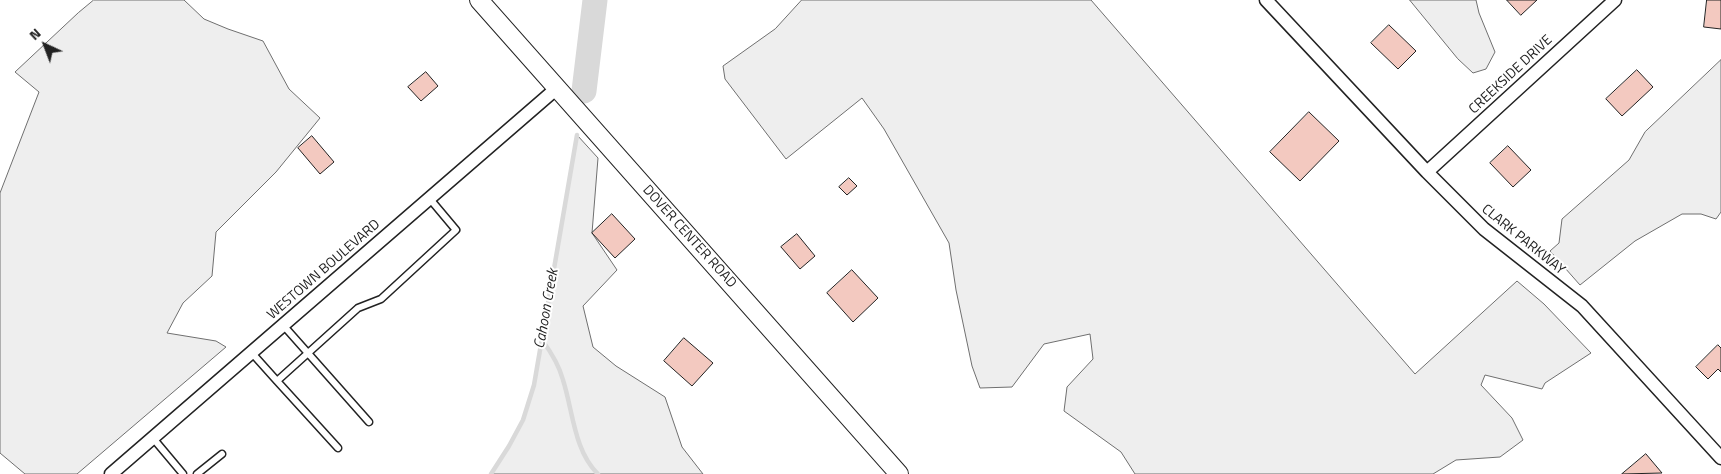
<!DOCTYPE html>
<style>
body{margin:0}
#map{position:relative;width:1721px;height:474px;overflow:hidden;background:#fff;font-family:"Titillium Web",sans-serif}
canvas{display:block}
.north{position:absolute;left:20px;top:20px;width:50px;height:50px;-webkit-text-stroke:4px #fff;paint-order:stroke;rotate:317deg;font-size:14px;font-weight:700;line-height:20px;text-align:center;color:#222}
.north::after{content:'';display:block;margin:auto;width:18px;height:22px;background:#222;clip-path:polygon(50% 0,100% 100%,50% 72%,0 100%)}
</style>
<div id="map">
<canvas width="1721" height="474"></canvas>
<div class="north">N</div>
</div>
<script>
const context = document.querySelector('canvas').getContext('2d');
context.lineJoin = 'round';
function fillPath(path, color) {
  context.fillStyle = color;
  context.fill(path, 'evenodd');
}
function trace(path, color, width, dash) {
  context.strokeStyle = color;
  context.lineWidth = width;
  context.lineCap = dash ? 'butt' : 'round';
  context.setLineDash(dash || []);
  context.stroke(path);
}
function label(font, color, halo, rows, align = 'center') {
  context.font = font + ' "Titillium Web",sans-serif';
  context.lineWidth = 4;
  context.setLineDash([]);
  context.textBaseline = 'middle';
  context.strokeStyle = halo;
  context.fillStyle = color;
  for (const [text, x, y, turn = 0] of rows) {
    context.save();
    context.translate(x, y);
    context.rotate((+turn || 0) * Math.PI / 180);
    context.textAlign = isNaN(turn) ? turn : align;
    if (halo) context.strokeText(text, 0, 0);
    context.fillText(text, 0, 0);
    context.restore();
  }
}
const green = new Path2D(`
 M 94,0 L 184,0 L 204,19 L 228,29 L 263,41 L 289,89 L 320,118 L 276,172 L 216,232 L 212,276 L 183,303 L 167,333 L 216,341 L 226,347 L 77,474 L 25,474 L 0,453 L 0,193 L 39,92 L 15,72 L 78,13 Z
 M 802,0 L 1091,0 L 1415,374 L 1517,281 L 1544,304 L 1591,353 L 1545,383 L 1542,389 L 1485,375 L 1481,385 L 1512,418 L 1523,440 L 1500,457 L 1456,460 L 1433,474 L 1135,474 L 1121,452 L 1064,411 L 1067,387 L 1093,359 L 1090,334 L 1044,344 L 1012,387 L 980,388 L 972,366 L 956,290 L 949,243 L 884,129 L 862,98 L 786,159 L 725,79 L 723,66 L 775,29 Z
 M 1410,0 L 1476,0 L 1479,13 L 1495,52 L 1486,69 L 1473,73 L 1458,59 Z
 M 1721,60 L 1721,212 L 1716,219 L 1701,214 L 1682,214 L 1635,241 L 1580,285 L 1550,251 L 1559,243 L 1562,219 L 1629,160 L 1645,132 Z
 M 577,135 L 598,158 L 592,233 L 617,270 L 583,306 L 593,347 L 616,366 L 665,397 L 682,447 L 703,474 L 491,474 L 509,446 L 523,420 L 534,385 Z`);
fillPath(green, '#eee');
trace(green, '#6f6f6f', 1);
trace(new Path2D(`
 M 542,340 C 551,352 559,365 563,380 C 573,411 574,451 598,474
 M 491,474 L 509,446 L 523,420 L 534,385 L 577,135`), '#d9d9d9', 4.5);
trace(new Path2D(`
 M 584,91 L 595,0`), '#d9d9d9', 25);
const building = new Path2D(`
 M 1507,0 L 1537,0 L 1521,15 Z
 M 1707,0 L 1721,0 L 1721,29 L 1704,27 Z
 M 1389,25 L 1416,51 L 1398,69 L 1371,43 Z
 M 1637,70 L 1653,87 L 1622,116 L 1606,99 Z
 M 426,72 L 438,86 L 421,101 L 408,87 Z
 M 1309,112 L 1339,141 L 1300,181 L 1270,152 Z
 M 312,136 L 334,162 L 320,174 L 298,148 Z
 M 1508,146 L 1531,170 L 1513,187 L 1490,163 Z
 M 849,178 L 857,186 L 847,195 L 839,187 Z
 M 612,214 L 635,239 L 615,258 L 592,233 Z
 M 797,234 L 815,256 L 800,269 L 781,247 Z
 M 852,270 L 878,298 L 853,322 L 827,293 Z
 M 684,338 L 713,363 L 692,386 L 664,361 Z
 M 1718,345 L 1721,348 L 1721,372 L 1718,369 L 1708,379 L 1696,367 Z
 M 1646,454 L 1662,473 L 1622,474 Z`);
fillPath(building, '#f3c9c0');
trace(building, '#222', 1);
const lane = new Path2D(`
 M 283,325 L 369,422
 M 251,352 L 277,381 L 358,308 L 381,299 L 456,230 L 430,199
 M 277,381 L 338,448
 M 152,437 L 183,474
 M 197,474 L 222,454`);
const street = new Path2D(`
 M 1266,0 L 1427,172 L 1484,229 L 1582,306 L 1721,458
 M 1427,172 L 1615,0
 M 111,474 L 557,88`);
const secondary = new Path2D(`
 M 479,0 L 899,474`);
trace(lane, '#222', 9);
trace(street, '#222', 15);
trace(secondary, '#222', 20);
trace(lane, '#fff', 6);
trace(street, '#fff', 12);
trace(secondary, '#fff', 18);
label('14px', '#222', '#fff', [
 ["CREEKSIDE DRIVE",1511,75,-43],
 ["DOVER CENTER ROAD",689,237,48],
 ["CLARK PARKWAY",1523,240,39],
 ["WESTOWN BOULEVARD",324,270,-41]
]);
label('italic 15px', '#222', '#fff', [
 ["Cahoon Creek",547,309,-80]
]);
</script>
